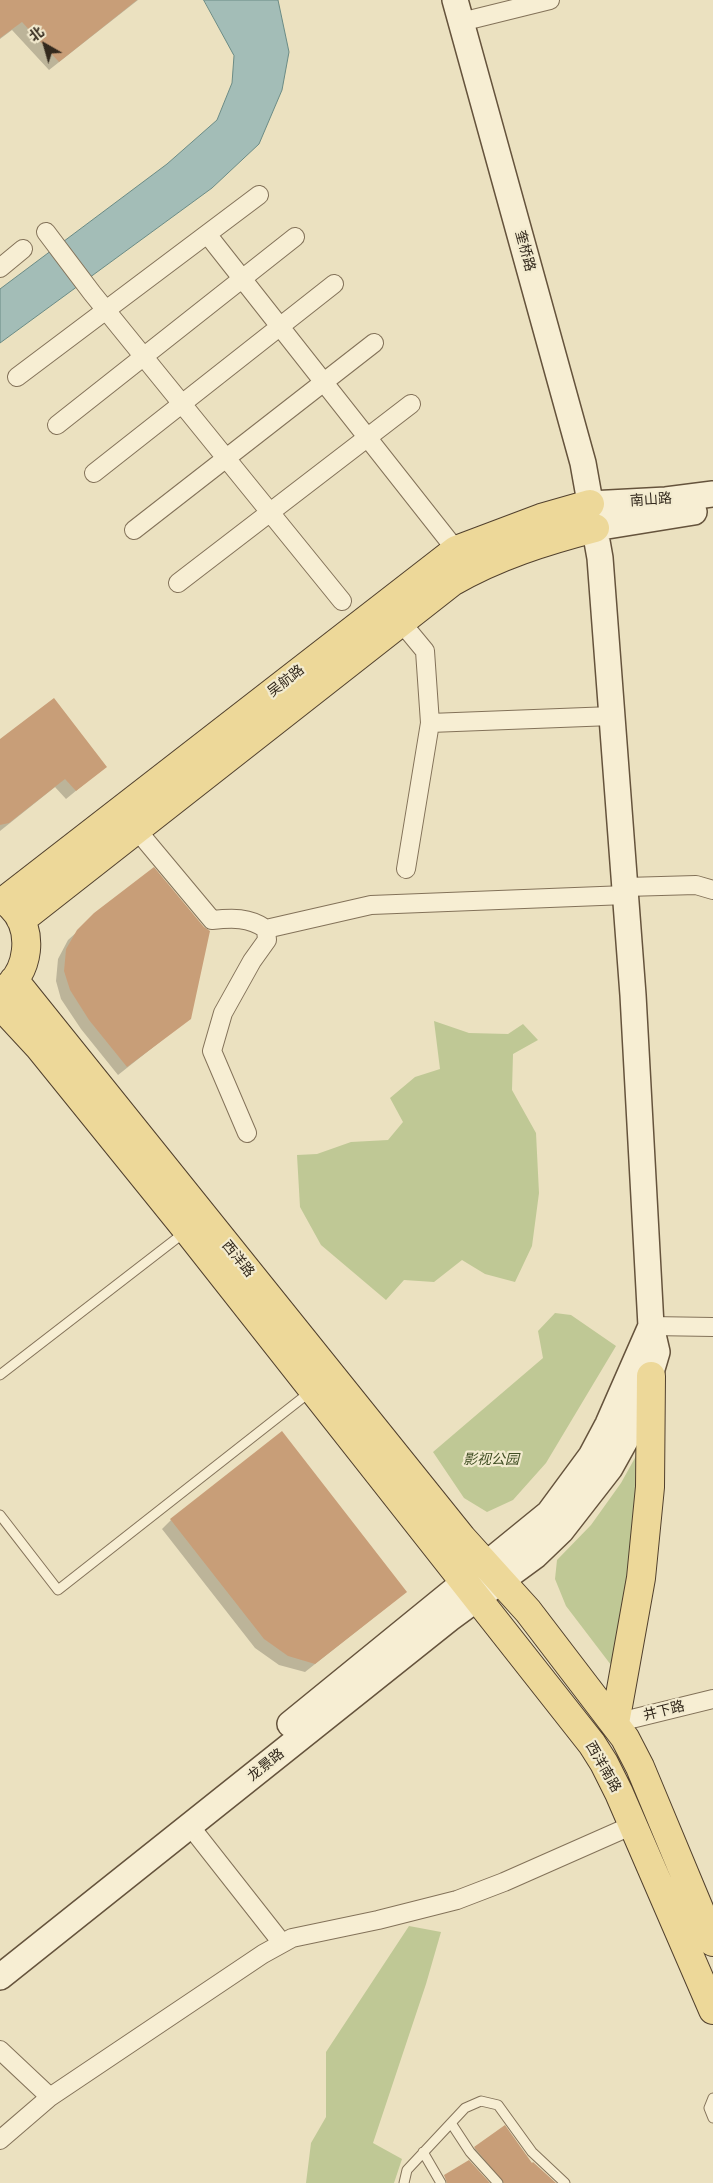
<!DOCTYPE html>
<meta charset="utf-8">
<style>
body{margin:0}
#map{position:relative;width:713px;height:2183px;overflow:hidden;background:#ebe1c0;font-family:Literata,"Noto Sans SC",serif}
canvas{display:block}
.north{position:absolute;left:20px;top:20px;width:50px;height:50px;-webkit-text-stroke:4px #f3ebcf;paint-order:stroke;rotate:322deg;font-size:14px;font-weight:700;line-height:20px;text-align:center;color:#33291d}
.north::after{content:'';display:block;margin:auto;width:18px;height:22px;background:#33291d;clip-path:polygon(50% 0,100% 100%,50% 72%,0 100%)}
</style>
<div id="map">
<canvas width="713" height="2183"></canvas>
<div class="north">北</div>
</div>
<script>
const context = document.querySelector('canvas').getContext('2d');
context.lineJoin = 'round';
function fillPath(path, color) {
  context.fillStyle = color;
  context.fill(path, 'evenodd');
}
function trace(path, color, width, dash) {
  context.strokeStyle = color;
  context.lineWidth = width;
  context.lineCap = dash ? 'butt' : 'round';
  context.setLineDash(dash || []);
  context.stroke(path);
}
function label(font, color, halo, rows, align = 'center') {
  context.font = font + ' Literata,"Noto Sans SC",serif';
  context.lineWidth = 4.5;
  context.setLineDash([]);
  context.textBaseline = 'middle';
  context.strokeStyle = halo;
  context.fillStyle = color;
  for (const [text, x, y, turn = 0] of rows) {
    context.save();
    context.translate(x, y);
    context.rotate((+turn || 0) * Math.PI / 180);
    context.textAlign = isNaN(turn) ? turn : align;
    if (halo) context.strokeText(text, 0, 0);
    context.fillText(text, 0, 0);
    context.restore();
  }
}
fillPath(new Path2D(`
 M 434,1021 L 469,1033 L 508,1034 L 523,1024 L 538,1040 L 513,1054 L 512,1090 L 536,1133 L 539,1193 L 532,1246 L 515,1282 L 485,1274 L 462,1260 L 434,1282 L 404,1280 L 386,1300 L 321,1245 L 300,1207 L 297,1155 L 317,1154 L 351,1142 L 388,1140 L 403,1122 L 390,1098 L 415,1077 L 440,1069 Z
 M 555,1313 L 571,1315 L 616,1346 L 546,1463 L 513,1500 L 487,1512 L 464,1498 L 433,1452 L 543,1358 L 538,1331 Z
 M 636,1456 C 634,1520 634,1605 611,1665 L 566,1606 L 555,1579 L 557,1560 L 591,1525 L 621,1483 Z
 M 409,1926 L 441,1932 L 426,1984 L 373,2143 L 402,2159 L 394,2183 L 306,2183 L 311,2143 L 326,2117 L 326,2052 Z`), '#bfc895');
const water = new Path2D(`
 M 204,0 L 278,0 L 289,52 L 282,90 L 259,144 L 212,188 L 0,343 L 0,289 L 167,164 L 217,120 L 232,83 L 234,56 Z`);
fillPath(water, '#a3bdb7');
trace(water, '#6b8b85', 1);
fillPath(new Path2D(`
 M 0,0 L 138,0 L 49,70 L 12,30 L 0,39 Z
 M 0,740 L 105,767 L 66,799 L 55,787 L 0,831 Z
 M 203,928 L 190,1018 L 118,1075 L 81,1029 L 61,999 L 56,981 L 58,959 L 68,940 L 78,931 Z
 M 171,1520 L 406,1592 L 305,1672 L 279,1665 L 255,1648 L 162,1529 Z
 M 475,2148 L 532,2165 L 554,2183 L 497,2183 L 471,2152 Z`), '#0003');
fillPath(new Path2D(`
 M 0,0 L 137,0 L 59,62 L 22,22 L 0,38 Z
 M 54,698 L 107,767 L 76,791 L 65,779 L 9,823 L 0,825 L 0,739 Z
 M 154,867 L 204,927 L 210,931 L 191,1019 L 127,1067 L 89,1020 L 70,990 L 64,971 L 66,949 L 77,930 L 94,913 Z
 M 282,1431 L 407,1592 L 315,1664 L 288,1656 L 264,1639 L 170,1519 Z
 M 505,2125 L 532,2163 L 533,2162 L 556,2183 L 504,2183 L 474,2147 Z
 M 469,2160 L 490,2183 L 447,2183 L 444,2175 Z`), '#c89e78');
const lane = new Path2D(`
 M 0,1375 L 185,1232
 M 0,1515 L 58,1590 L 310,1392
 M 713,2098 L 709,2108 L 713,2118
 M 451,2123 L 470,2152 L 498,2183
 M 423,2152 L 441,2183
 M 404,2183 L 407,2170 L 465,2108 L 481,2101 L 498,2105 L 532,2152 L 565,2183`);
const street = new Path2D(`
 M 461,22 L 550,0
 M 46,232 L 92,293 L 342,601
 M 207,234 L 456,550
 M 0,268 L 23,249
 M 17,377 L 259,195
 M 57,425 L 295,237
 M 94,473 L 334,284
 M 134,530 L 374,343
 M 178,583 L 411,404
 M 401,622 L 425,651 L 430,723 L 406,869
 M 430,723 L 612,716
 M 136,829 L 212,920 C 232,918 249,917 266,929 L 267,940 L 252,961 L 223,1013 L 212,1051 L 247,1133
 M 626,887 L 696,885 L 713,890
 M 266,929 L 371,905 L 626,895
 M 651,1326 L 713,1327
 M 615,1723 L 713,1699
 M 190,1826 L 282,1943
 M 0,2050 L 50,2097
 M 0,2140 L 50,2097 L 263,1954 L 292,1938 L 378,1920 L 457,1900 L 504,1882 L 633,1825`);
const secondary = new Path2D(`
 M 590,504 L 666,500 L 713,494
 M 595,528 L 694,512
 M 290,1724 L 549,1513 L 591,1456 L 608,1424 L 651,1326
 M 0,1977 L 449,1619 L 535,1556 L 561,1531 L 610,1468 L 630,1432 L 641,1406 L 657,1352 L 651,1326 L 633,995 L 600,558 L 583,463 L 455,0`);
const primary = new Path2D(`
 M 5,900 L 456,550 L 541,518 L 590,504
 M 21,920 L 452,582 C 497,556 545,541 595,528
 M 14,980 L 462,1538 L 528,1611 L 625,1738 L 640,1767 L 713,1942
 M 1,992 C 30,974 35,929 11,906
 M 0,1005 L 39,1047 L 187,1230 L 592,1744 L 604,1763 L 619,1793 L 713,2010
 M 615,1723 L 641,1578 L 650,1487 L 651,1376`);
trace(lane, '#837259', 11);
trace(street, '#837259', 20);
trace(secondary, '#65533c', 28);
trace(primary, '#51402d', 30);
trace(lane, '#f7eed3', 9);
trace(street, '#f7eed3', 18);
trace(secondary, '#f7eed3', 25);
trace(primary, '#edd899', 28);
label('14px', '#33291d', '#f3ebcf', [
 ["奎桥路",525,251,75],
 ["南山路",651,500,-4],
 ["吴航路",286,681,-38],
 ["西洋路",238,1259,51],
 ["井下路",664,1711,-14],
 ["龙景路",266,1765,-39],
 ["西洋南路",603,1767,60]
]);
label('italic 14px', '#414f24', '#f3ebcf', [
 ["影视公园",491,1460]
]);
</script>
